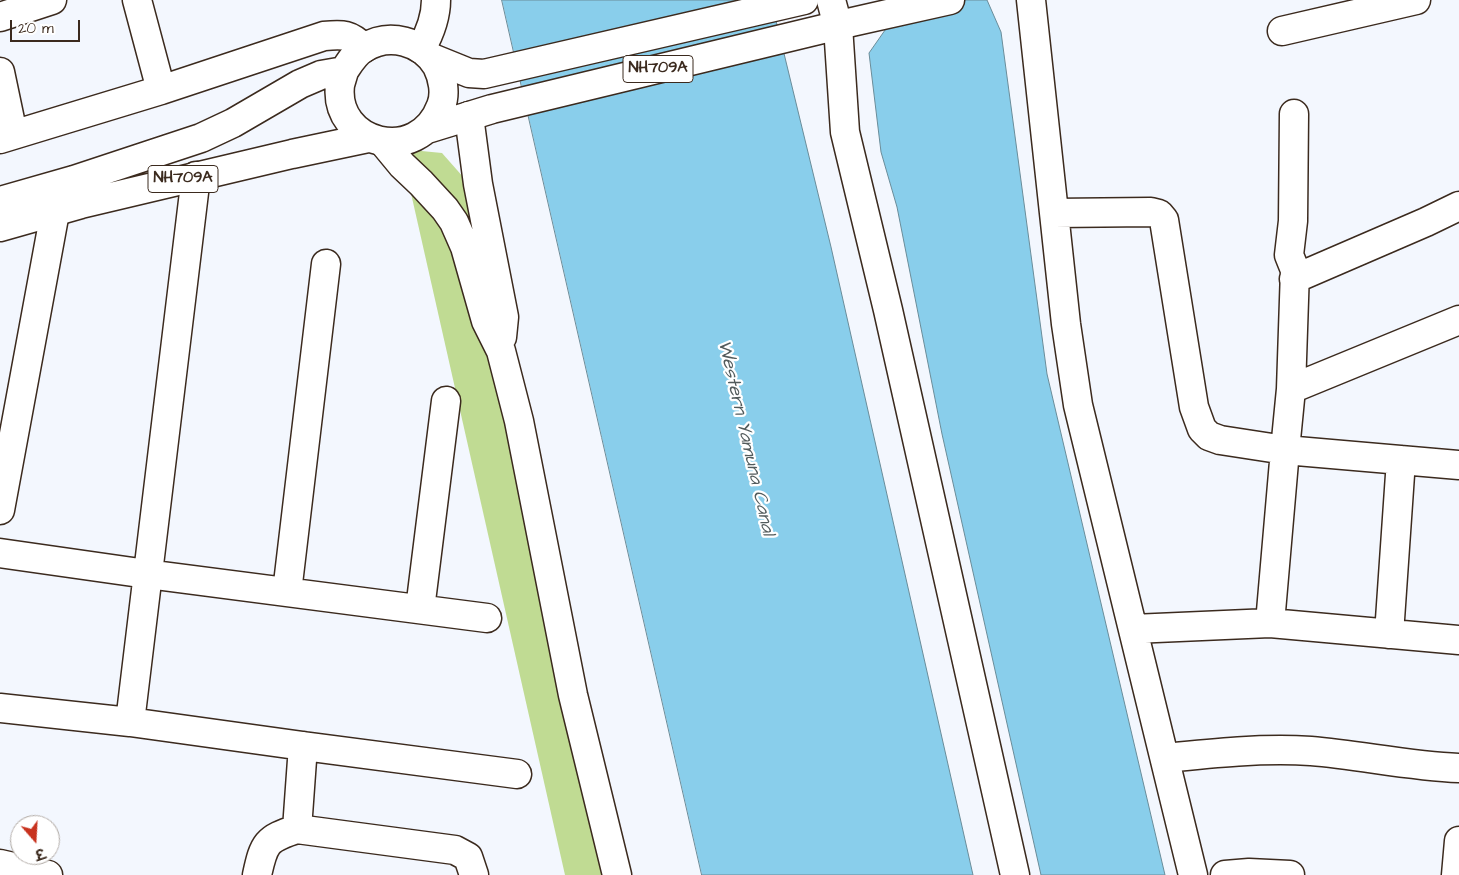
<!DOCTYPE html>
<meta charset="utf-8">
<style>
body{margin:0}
#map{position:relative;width:1459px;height:875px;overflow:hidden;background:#f3f7fe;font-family:"Architects Daughter","Playpen Sans Deva",sans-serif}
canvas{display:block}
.north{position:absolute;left:10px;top:815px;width:50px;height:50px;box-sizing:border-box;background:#fff;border:1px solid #b1aaa5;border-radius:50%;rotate:161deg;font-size:14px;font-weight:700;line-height:20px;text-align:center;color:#3b2a1e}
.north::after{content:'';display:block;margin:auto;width:18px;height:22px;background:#c8321e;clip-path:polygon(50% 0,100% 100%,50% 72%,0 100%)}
.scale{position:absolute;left:10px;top:20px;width:70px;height:22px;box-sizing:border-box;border:2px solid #3b2a1e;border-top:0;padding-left:6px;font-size:15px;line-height:18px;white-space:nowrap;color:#3b2a1e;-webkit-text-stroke:4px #fff;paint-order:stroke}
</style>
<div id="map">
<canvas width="1459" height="875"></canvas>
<div class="north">उ</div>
<div class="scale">20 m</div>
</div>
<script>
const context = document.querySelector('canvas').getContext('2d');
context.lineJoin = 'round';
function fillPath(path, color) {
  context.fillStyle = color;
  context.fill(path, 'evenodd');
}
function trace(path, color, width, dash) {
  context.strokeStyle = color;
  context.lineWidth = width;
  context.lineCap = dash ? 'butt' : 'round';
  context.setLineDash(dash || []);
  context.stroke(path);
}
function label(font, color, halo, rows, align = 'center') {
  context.font = font + ' "Architects Daughter",sans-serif';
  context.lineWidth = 4.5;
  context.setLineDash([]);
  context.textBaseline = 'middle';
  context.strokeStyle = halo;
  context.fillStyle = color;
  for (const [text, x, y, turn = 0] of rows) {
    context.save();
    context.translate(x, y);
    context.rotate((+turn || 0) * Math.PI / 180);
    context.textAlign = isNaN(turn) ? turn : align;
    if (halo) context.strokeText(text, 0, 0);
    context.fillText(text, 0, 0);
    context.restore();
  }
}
fillPath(new Path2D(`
 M 401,149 L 442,153 L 472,187 L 629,875 L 565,875 Z`), '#c0db93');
const water = new Path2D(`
 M 502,0 L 771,0 L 831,247 L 973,875 L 702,875 Z
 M 884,0 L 987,0 L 1001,32 L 1047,374 L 1165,875 L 1041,875 L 942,434 L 897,207 L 881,152 L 869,53 L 890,23 Z`);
fillPath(water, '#89ceeb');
trace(water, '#6a8c99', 1);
const minor = new Path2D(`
 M 137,0 L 161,90
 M 831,0 L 838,26 L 845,132 L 888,310 L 1015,875
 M 1031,0 L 1066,324 L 1078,405 L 1193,875
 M 0,17 L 52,0
 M 1282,31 L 1416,0
 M 0,72 L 13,134
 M 0,139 L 161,90 L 324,36 C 343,34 350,34 364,48
 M 1054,213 L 1151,212 L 1159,214 L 1164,220 L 1194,407 L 1202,429 L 1209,436 L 1220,440 L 1285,450 L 1459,465
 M 1294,279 L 1426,222 L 1459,206
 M 1291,389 L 1459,320
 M 0,510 L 55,212
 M 0,553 L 147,574 L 487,618
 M 287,592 L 326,264
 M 420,609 L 446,401
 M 1270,623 L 1285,450 L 1291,389 L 1295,270 L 1289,255 L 1293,221 L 1294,114
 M 1133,629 L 1270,623 L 1459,640
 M 1389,634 L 1401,460
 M 0,708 L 130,722 L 303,746 L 517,774
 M 130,722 L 196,176
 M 1166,758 C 1214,753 1262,748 1311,751 C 1360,755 1409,766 1459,768
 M 297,829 L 303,746
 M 0,864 L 48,875
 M 257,875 C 264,843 266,839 297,829 L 455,850 L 468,857 L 474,875
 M 1225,875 L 1249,873 L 1290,875
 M 1456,875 L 1459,841`);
const tertiary = new Path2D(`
 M 421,49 C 430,33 436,18 436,0
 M 469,116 L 478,184 L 504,317 L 502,337
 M 383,142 L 402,165 L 421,183 L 445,209 L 454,222 L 465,247 L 486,321 L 501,351 L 519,421 L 573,695 L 617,875`);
const trunk = new Path2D(`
 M 432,58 L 469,73 L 484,74 L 804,0
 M 427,129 L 492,109 L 852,22 L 950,0
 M 0,201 L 74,180 L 201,138 L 233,123 L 300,84 L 321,75 L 344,71 C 350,62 355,53 364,48 C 389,32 422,41 437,66 C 443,78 446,94 441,106 C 418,167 333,144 340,85 C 341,81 343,75 344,71
 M 0,227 L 81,204 L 292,154 L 368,138`);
trace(minor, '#3b2a1e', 31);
trace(tertiary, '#3b2a1e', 31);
trace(trunk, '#3b2a1e', 31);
trace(minor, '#fff', 28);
trace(tertiary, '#fff', 28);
trace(trunk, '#fff', 28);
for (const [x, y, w] of [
 [658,69,70],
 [183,179,70]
]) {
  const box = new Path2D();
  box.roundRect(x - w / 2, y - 13.5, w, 27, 4);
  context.fillStyle = '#fff';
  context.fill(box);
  trace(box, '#3b2a1e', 1);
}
label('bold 16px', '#3b2a1e', null, [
 ["NH709A",658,69],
 ["NH709A",183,179]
]);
label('italic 19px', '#525b5c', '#fff', [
 ["Western Yamuna Canal",745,438,77]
]);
</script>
